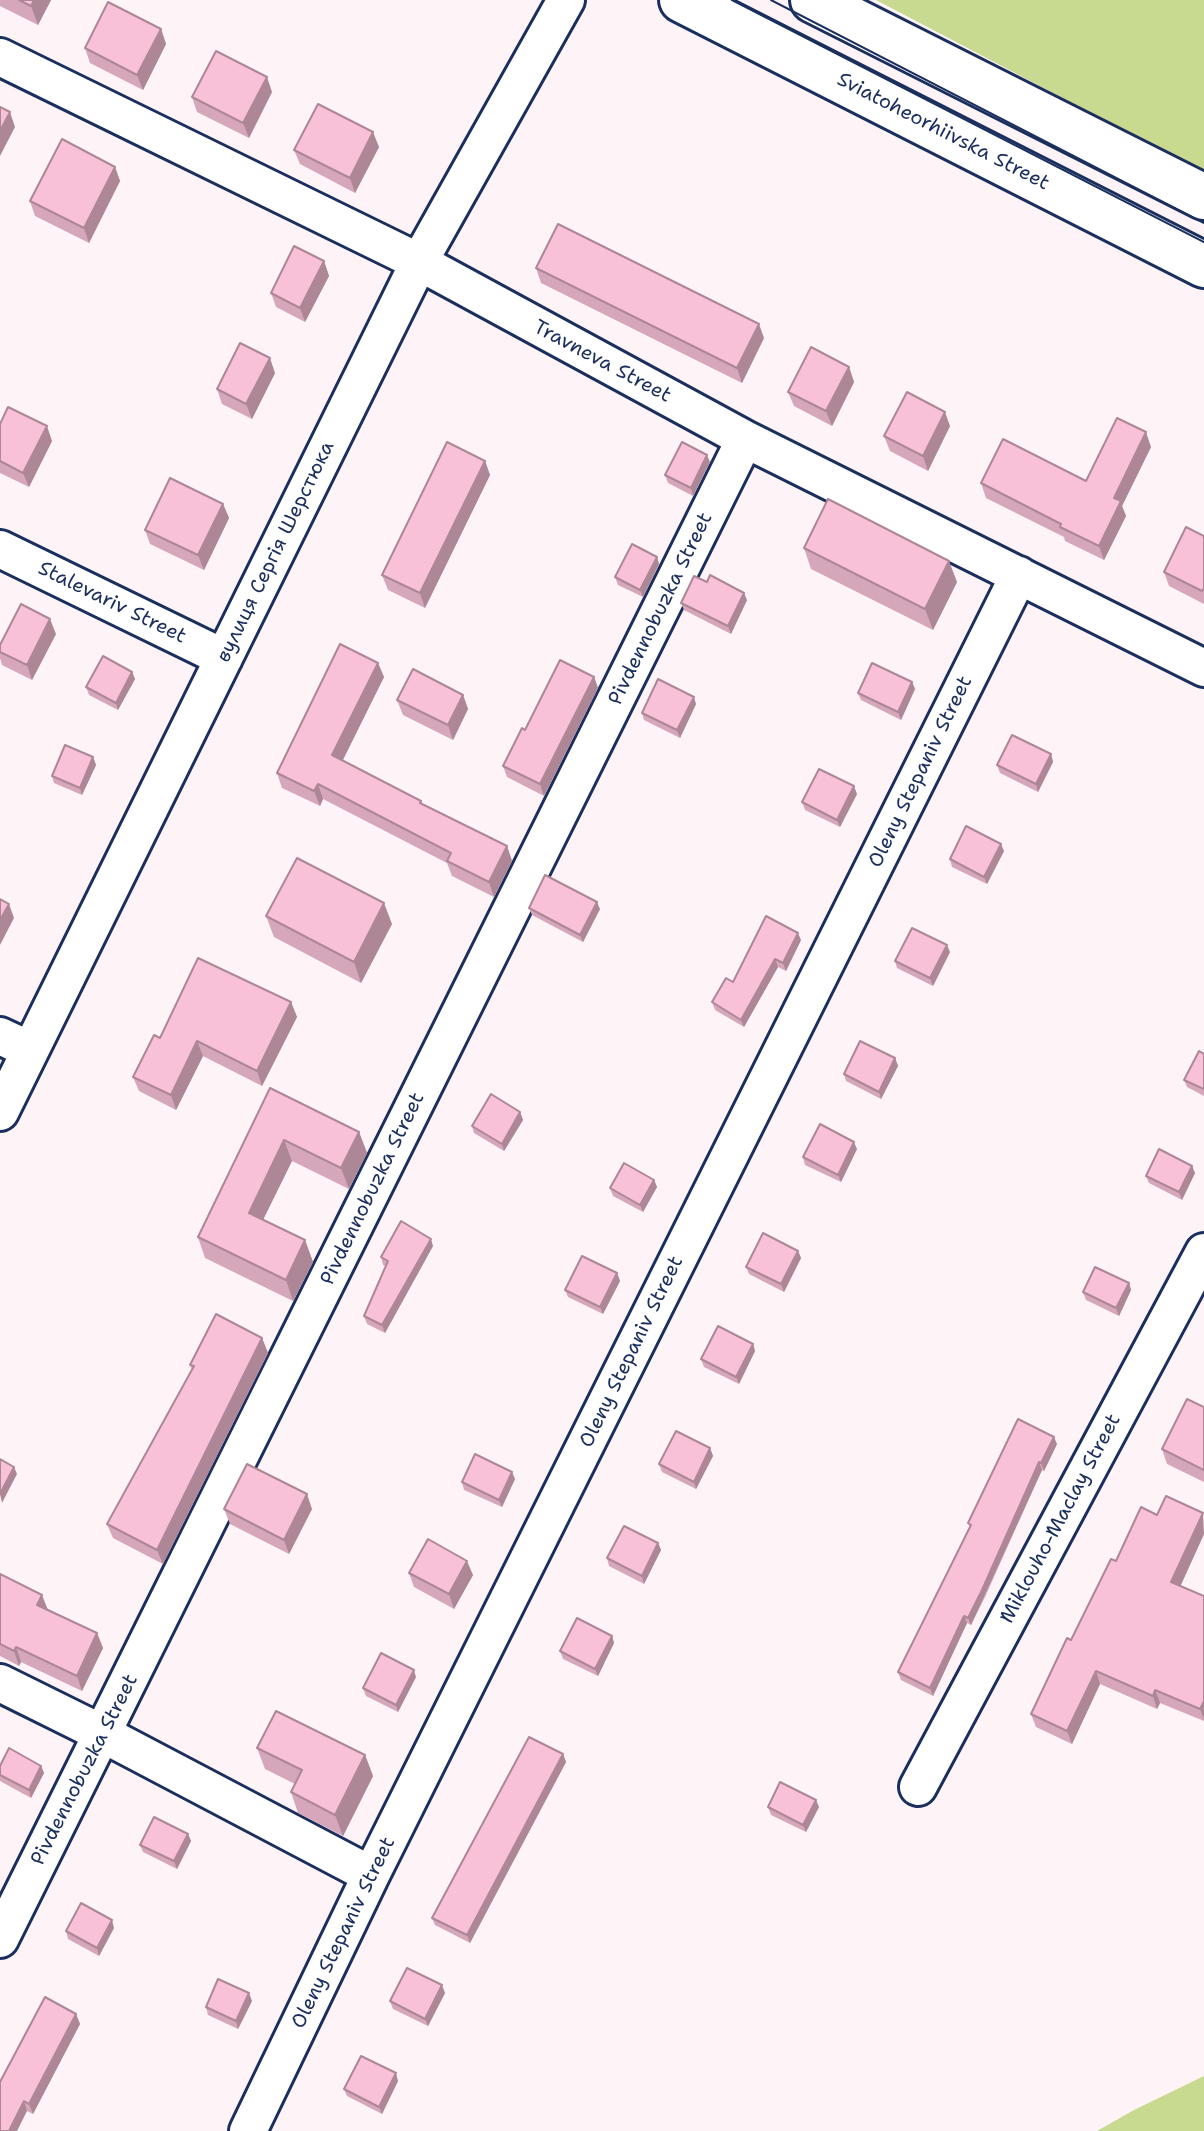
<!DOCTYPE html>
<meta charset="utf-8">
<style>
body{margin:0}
canvas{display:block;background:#fef3f7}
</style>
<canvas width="1204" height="2131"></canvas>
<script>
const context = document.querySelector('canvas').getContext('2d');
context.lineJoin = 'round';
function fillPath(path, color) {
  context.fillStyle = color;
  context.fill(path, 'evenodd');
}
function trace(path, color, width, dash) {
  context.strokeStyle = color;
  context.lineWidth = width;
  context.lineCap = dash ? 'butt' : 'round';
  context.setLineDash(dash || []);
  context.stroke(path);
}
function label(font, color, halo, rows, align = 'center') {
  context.font = font + ' "Shantell Sans",sans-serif';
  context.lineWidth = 8;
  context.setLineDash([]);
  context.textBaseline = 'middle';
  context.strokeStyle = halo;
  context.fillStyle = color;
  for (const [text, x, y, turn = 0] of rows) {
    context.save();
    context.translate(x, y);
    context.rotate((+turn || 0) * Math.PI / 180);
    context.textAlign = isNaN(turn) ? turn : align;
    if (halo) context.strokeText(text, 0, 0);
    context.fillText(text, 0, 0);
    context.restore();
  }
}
fillPath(new Path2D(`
 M 876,0 L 1204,0 L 1204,172 Z
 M 1204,2076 L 1204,2131 L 1097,2131 L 1134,2110 Z`), '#c8da8f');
const street = new Path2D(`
 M 0,57 L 419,262 L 745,439 L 1204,668
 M 0,549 L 224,658
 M 0,1036 L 30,1050
 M 0,1112 L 419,262 L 566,0
 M 0,1683 L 103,1734 L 371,1875
 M 918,1787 L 1204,1252
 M 0,1939 L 745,439
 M 248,2131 L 371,1875 L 1019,575`);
const secondary = new Path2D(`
 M 682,0 L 1204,265
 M 813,0 L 1204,197`);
trace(street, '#1b2f5e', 42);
trace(secondary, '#1b2f5e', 50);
trace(street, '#fff', 36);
trace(secondary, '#fff', 44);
trace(new Path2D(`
 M 732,0 L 1204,242
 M 771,0 L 1204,223`), '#1b2f5e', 2);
fillPath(new Path2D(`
 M 0,0 L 51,0 L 38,25 L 0,6 Z
 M 161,29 L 166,44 L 143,90 L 90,63 L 85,48 Z
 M 272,92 L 249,138 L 197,112 L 192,97 Z
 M 379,147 L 355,193 L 300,164 L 294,150 Z
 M 115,167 L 120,181 L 89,243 L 35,216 L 30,201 Z
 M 324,261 L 329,276 L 305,322 L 276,307 L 271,293 Z
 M 536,268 L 764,338 L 742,383 L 541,283 Z
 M 849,367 L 854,382 L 832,426 L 794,406 L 788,392 Z
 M 275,373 L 252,419 L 222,404 L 217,389 Z
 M 0,424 L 52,441 L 29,487 L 0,473 Z
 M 950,426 L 928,471 L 890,451 L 884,436 Z
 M 1151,447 L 1122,506 L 1126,516 L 1104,560 L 1065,541 L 1064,537 L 986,498 L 981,483 L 1086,481 Z
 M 485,461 L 490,475 L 425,608 L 388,590 L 382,575 Z
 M 710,462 L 693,496 L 668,483 L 665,475 Z
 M 223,504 L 229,518 L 204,570 L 150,544 L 145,530 Z
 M 1204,536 L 1204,604 L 1169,586 L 1164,572 Z
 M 804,548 L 957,582 L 933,630 L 811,569 Z
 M 657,557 L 659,564 L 643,597 L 618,585 L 615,577 Z
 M 707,582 L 747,600 L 731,634 L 684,610 L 681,603 Z
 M 56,634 L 32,680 L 2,665 L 0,658 L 0,645 Z
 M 378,663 L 384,677 L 342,761 L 421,801 L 422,804 L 507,846 L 512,861 L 494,897 L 452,876 L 447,863 L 323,799 L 320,806 L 282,788 L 277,773 Z
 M 132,672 L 135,679 L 118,710 L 89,695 L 86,687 Z
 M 594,677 L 598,688 L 544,796 L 507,777 L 503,766 L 525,730 Z
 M 912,682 L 915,689 L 901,720 L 861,700 L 858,693 Z
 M 463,695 L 468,709 L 453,740 L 403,715 L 397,700 Z
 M 696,704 L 680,738 L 644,720 L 642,713 Z
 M 1051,754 L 1053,762 L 1038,792 L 1000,773 L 997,765 Z
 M 93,757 L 96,765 L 82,795 L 54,783 L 52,776 Z
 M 857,794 L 840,827 L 805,810 L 802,802 Z
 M 1004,851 L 987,884 L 952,867 L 950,859 Z
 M 529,908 L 600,909 L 583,942 L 532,915 Z
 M 266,916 L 392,924 L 361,983 L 274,937 Z
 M 801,940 L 786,971 L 778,967 L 744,1027 L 715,1010 L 712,1002 L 733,982 Z
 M 950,952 L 933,986 L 897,968 L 895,961 Z
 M 291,1002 L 297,1017 L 262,1086 L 203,1056 L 176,1110 L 139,1091 L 133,1077 L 160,1038 Z
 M 1204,1054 L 1204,1096 L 1187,1087 L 1184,1080 Z
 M 895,1058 L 898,1066 L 881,1099 L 846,1081 L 844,1074 Z
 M 270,1088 L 359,1132 L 367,1153 L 349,1189 L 292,1161 L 263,1220 L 305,1240 L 313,1262 L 293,1301 L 205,1258 L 198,1237 Z
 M 520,1112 L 523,1120 L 504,1151 L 474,1133 L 472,1126 Z
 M 857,1149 L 841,1182 L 805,1165 L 803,1157 Z
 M 1192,1166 L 1195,1173 L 1182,1200 L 1149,1183 L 1146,1176 Z
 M 654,1180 L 657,1187 L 643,1212 L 613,1196 L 610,1188 Z
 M 433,1246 L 385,1333 L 367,1324 L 364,1316 L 386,1266 L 383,1265 L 381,1257 Z
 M 798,1251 L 801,1258 L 784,1292 L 749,1274 L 746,1267 Z
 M 617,1273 L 620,1281 L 603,1314 L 568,1297 L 565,1290 Z
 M 1129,1283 L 1131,1290 L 1119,1316 L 1086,1300 L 1083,1292 Z
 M 262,1338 L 268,1353 L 163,1564 L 113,1538 L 107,1524 L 192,1369 L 190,1365 Z
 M 753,1344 L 755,1351 L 739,1384 L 704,1367 L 701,1359 Z
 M 1204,1407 L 1204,1482 L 1167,1464 L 1162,1449 Z
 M 1057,1444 L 1044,1471 L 1042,1470 L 985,1597 L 971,1625 L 967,1623 L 933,1696 L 901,1680 L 898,1672 L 970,1528 L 968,1523 Z
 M 710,1448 L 713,1456 L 696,1489 L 662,1472 L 659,1464 Z
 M 515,1479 L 502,1507 L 464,1490 L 462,1482 Z
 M 224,1509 L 312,1509 L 289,1554 L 230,1524 Z
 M 1204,1534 L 1180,1586 L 1204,1596 L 1204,1721 L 1160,1703 L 1157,1709 L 1100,1684 L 1072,1744 L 1036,1727 L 1031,1714 L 1071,1640 L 1116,1561 Z
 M 658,1543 L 661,1550 L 644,1584 L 609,1566 L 607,1558 Z
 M 409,1573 L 473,1575 L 454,1609 L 414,1587 Z
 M 0,1574 L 48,1609 L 97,1633 L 103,1648 L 82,1691 L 21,1662 L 19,1666 L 0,1656 Z
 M 612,1636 L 614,1643 L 598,1676 L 563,1659 L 560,1651 Z
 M 416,1677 L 398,1712 L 366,1696 L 363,1688 Z
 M 257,1748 L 365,1755 L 373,1776 L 343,1836 L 298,1813 L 291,1792 L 295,1784 L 265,1769 Z
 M 563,1754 L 566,1762 L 470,1943 L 435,1925 L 432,1918 Z
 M 0,1766 L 41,1766 L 44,1773 L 31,1798 L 0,1781 Z
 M 768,1807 L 819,1807 L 806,1832 L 771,1815 Z
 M 188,1834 L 191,1841 L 177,1869 L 143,1852 L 140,1845 Z
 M 114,1928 L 99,1956 L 68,1939 L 66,1931 Z
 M 445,1993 L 428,2026 L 393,2009 L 390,2001 Z
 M 252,2001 L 238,2029 L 208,2015 L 206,2007 Z
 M 76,2014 L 80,2024 L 33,2114 L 27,2111 L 0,2131 Z
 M 398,2081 L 382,2114 L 347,2096 L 344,2089 Z`), '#d6a6ba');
fillPath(new Path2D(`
 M 34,0 L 51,0 L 38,25 L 31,6 Z
 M 161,29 L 166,44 L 143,90 L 137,75 Z
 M 267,77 L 272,92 L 249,138 L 243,123 Z
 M 10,112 L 15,127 L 0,156 L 0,131 Z
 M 373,132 L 379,147 L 355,193 L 350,178 Z
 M 115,167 L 120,181 L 89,243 L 84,228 Z
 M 324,261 L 329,276 L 305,322 L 300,308 Z
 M 759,324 L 764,338 L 742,383 L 737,368 Z
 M 270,358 L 275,373 L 252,419 L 246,404 Z
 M 849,367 L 854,382 L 832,426 L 826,411 Z
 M 945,412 L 950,426 L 928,471 L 923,456 Z
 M 47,426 L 52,441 L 29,487 L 23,473 Z
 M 1146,432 L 1151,447 L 1122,506 L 1126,516 L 1104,560 L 1099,546 L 1114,498 Z
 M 707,455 L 710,462 L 693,496 L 691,488 Z
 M 485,461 L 490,475 L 425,608 L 420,593 Z
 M 223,504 L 229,518 L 204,570 L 198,555 Z
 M 657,557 L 659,564 L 643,597 L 640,590 Z
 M 949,561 L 957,582 L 933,630 L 925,609 Z
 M 744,593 L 747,600 L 731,634 L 728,626 Z
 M 50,619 L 56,634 L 32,680 L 27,665 Z
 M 378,663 L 384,677 L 338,770 L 332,755 Z
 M 132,672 L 135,679 L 118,710 L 116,703 Z
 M 594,677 L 598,688 L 544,796 L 540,784 Z
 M 912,682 L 915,689 L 901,720 L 898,712 Z
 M 463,695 L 468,709 L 453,740 L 448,725 Z
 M 694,697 L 696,704 L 680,738 L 677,730 Z
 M 1051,754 L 1053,762 L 1038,792 L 1036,784 Z
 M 93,757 L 96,765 L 82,795 L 80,788 Z
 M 318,784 L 323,799 L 320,806 L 314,791 Z
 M 854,786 L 857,794 L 840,827 L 837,820 Z
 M 1001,844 L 1004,851 L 987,884 L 984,877 Z
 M 507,846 L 512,861 L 494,897 L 489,882 Z
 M 597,902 L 600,909 L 583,942 L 580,935 Z
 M 384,903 L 392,924 L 361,983 L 354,962 Z
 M 9,904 L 14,918 L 0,945 L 0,920 Z
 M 798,933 L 801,940 L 786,971 L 783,963 Z
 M 947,945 L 950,952 L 933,986 L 930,978 Z
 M 775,959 L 778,967 L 744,1027 L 741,1020 Z
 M 291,1002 L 297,1017 L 262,1086 L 257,1071 Z
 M 197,1041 L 203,1056 L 176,1110 L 171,1095 Z
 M 895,1058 L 898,1066 L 881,1099 L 879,1092 Z
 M 520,1112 L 523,1120 L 504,1151 L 502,1144 Z
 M 359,1132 L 367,1153 L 349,1189 L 341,1168 Z
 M 284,1140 L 292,1161 L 256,1234 L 249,1213 Z
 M 854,1142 L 857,1149 L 841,1182 L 838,1175 Z
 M 1192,1166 L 1195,1173 L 1182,1200 L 1179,1192 Z
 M 654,1180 L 657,1187 L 643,1212 L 640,1205 Z
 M 431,1239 L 433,1246 L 385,1333 L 382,1325 Z
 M 305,1240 L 313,1262 L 293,1301 L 286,1280 Z
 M 798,1251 L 801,1258 L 784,1292 L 781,1284 Z
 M 617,1273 L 620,1281 L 603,1314 L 600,1307 Z
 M 1129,1283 L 1131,1290 L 1119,1316 L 1116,1308 Z
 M 262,1338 L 268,1353 L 163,1564 L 157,1550 Z
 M 753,1344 L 755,1351 L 739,1384 L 736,1377 Z
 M 1054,1437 L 1057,1444 L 1044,1471 L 1041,1463 Z
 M 710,1448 L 713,1456 L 696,1489 L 694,1482 Z
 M 1039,1462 L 1042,1470 L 971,1625 L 968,1618 Z
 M 14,1467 L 17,1474 L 2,1503 L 0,1494 Z
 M 512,1472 L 515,1479 L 502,1507 L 499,1500 Z
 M 307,1494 L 312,1509 L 289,1554 L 284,1540 Z
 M 1203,1513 L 1204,1534 L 1176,1596 L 1171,1582 Z
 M 658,1543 L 661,1550 L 644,1584 L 642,1576 Z
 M 467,1561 L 473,1575 L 454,1609 L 449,1594 Z
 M 42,1595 L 48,1610 L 37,1605 Z
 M 964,1616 L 967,1623 L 933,1696 L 930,1688 Z
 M 97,1633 L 103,1648 L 82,1691 L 77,1676 Z
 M 612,1636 L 614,1643 L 598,1676 L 595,1669 Z
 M 16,1647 L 21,1662 L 19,1666 L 14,1651 Z
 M 414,1670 L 416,1677 L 398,1712 L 396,1705 Z
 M 1096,1671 L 1100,1684 L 1072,1744 L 1067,1731 Z
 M 1155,1690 L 1160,1703 L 1157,1709 L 1153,1696 Z
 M 1204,1701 L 1204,1719 L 1200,1709 Z
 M 563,1754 L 566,1762 L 470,1943 L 467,1935 Z
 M 365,1755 L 373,1776 L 343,1836 L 335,1815 Z
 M 41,1766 L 44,1773 L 31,1798 L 29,1790 Z
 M 816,1800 L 819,1807 L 806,1832 L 803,1825 Z
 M 188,1834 L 191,1841 L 177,1869 L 174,1861 Z
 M 112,1920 L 114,1928 L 99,1956 L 97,1948 Z
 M 442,1985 L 445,1993 L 428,2026 L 425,2019 Z
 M 249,1993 L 252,2001 L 238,2029 L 236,2021 Z
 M 76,2014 L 80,2024 L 33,2114 L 29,2104 Z
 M 396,2073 L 398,2081 L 382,2114 L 379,2107 Z
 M 24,2101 L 27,2111 L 17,2131 L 9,2131 Z`), '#ae8797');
const building = new Path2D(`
 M 19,0 L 34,0 L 31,6 Z
 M 108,2 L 161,29 L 137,75 L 85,48 Z
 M 216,51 L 267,77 L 243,123 L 192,97 Z
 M 318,104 L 373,132 L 350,178 L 294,150 Z
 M 0,107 L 10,112 L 0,131 Z
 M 62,139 L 115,167 L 84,228 L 30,201 Z
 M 558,224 L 759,324 L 737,368 L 536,268 Z
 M 294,246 L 324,261 L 300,308 L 271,293 Z
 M 240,343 L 270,358 L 246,404 L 217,389 Z
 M 811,347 L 849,367 L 826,411 L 788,392 Z
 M 907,392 L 945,412 L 923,456 L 884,436 Z
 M 8,407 L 47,426 L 23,473 L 0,461 L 0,424 Z
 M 1117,418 L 1146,432 L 1114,498 L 1121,501 L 1099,546 L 1060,527 L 1061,524 L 981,483 L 1003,439 L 1086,481 Z
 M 447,442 L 485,461 L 420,593 L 382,575 Z
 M 682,442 L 707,455 L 691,488 L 665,475 Z
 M 170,478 L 223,504 L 198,555 L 145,530 Z
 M 828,499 L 949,561 L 925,609 L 804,548 Z
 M 1186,527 L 1204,536 L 1204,588 L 1202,591 L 1164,572 Z
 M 632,544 L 657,557 L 640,590 L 615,577 Z
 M 710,575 L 744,593 L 728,626 L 681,603 L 694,576 L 707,582 Z
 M 21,604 L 50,619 L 27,665 L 0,652 L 0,645 Z
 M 340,644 L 378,663 L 332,755 L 421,801 L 420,803 L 507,846 L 489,882 L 447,861 L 451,853 L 318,784 L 314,791 L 277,773 Z
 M 103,656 L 132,672 L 116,703 L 86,687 Z
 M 560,660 L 594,677 L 540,784 L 503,766 L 522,728 L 525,730 Z
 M 872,663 L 912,682 L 898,712 L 858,693 Z
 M 413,669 L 463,695 L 448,725 L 397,700 Z
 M 658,679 L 694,697 L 677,730 L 642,713 Z
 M 1012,735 L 1051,754 L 1036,784 L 997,765 Z
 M 65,745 L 93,757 L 80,788 L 52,776 Z
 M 819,769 L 854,786 L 837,820 L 802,802 Z
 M 966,826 L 1001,844 L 984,877 L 950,859 Z
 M 297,858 L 384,903 L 354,962 L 266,916 Z
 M 545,875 L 597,902 L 580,935 L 529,908 Z
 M 0,899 L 9,904 L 0,920 Z
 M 766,916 L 798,933 L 783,963 L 775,959 L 741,1020 L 712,1002 L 726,978 L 733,982 Z
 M 912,928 L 947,945 L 930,978 L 895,961 Z
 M 198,958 L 291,1002 L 257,1071 L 197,1041 L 171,1095 L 133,1077 L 154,1035 L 160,1038 Z
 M 860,1041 L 895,1058 L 879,1092 L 844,1074 Z
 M 1199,1051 L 1204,1054 L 1204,1089 L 1184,1080 Z
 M 270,1088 L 359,1132 L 341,1168 L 284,1140 L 249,1213 L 305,1240 L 286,1280 L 198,1237 Z
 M 491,1094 L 520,1112 L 502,1144 L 472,1126 Z
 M 820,1124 L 854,1142 L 838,1175 L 803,1157 Z
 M 1159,1149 L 1192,1166 L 1179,1192 L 1146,1176 Z
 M 624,1163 L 654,1180 L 640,1205 L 610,1188 Z
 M 401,1221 L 431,1239 L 382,1325 L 364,1316 L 388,1261 L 381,1257 Z
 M 763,1233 L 798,1251 L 781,1284 L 746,1267 Z
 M 582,1256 L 617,1273 L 600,1307 L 565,1290 Z
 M 1095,1267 L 1129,1283 L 1116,1308 L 1083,1292 Z
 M 216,1314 L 262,1338 L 157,1550 L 107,1524 L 194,1366 L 190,1365 Z
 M 718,1326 L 753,1344 L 736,1377 L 701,1359 Z
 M 1187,1399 L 1204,1407 L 1204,1470 L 1162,1449 Z
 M 1018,1419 L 1054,1437 L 1041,1463 L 1039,1462 L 982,1590 L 968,1618 L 964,1616 L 930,1688 L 898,1672 L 971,1525 L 968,1523 Z
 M 676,1431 L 710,1448 L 694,1482 L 659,1464 Z
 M 475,1454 L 512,1472 L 499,1500 L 462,1482 Z
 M 0,1459 L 14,1467 L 0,1494 Z
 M 247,1464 L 307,1494 L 284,1540 L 224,1509 Z
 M 1166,1496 L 1203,1513 L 1171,1582 L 1204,1596 L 1204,1701 L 1200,1709 L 1155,1690 L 1153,1696 L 1096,1671 L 1067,1731 L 1031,1714 L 1067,1638 L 1071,1640 L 1111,1559 L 1116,1561 L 1141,1507 L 1157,1515 Z
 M 624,1526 L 658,1543 L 642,1576 L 607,1558 Z
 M 428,1539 L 467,1561 L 449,1594 L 409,1573 Z
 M 0,1574 L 42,1595 L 37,1605 L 97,1633 L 77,1676 L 16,1647 L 14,1651 L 0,1644 Z
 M 577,1618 L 612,1636 L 595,1669 L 560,1651 Z
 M 381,1653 L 414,1670 L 396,1705 L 363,1688 Z
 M 276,1711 L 365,1755 L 335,1815 L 291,1792 L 302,1770 L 257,1748 Z
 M 529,1737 L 563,1754 L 467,1935 L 432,1918 Z
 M 9,1748 L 41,1766 L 29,1790 L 0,1775 L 0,1766 Z
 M 780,1782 L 816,1800 L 803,1825 L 768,1807 Z
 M 154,1817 L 188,1834 L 174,1861 L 140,1845 Z
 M 81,1903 L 112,1920 L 97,1948 L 66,1931 Z
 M 407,1968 L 442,1985 L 425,2019 L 390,2001 Z
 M 218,1979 L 249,1993 L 236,2021 L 206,2007 Z
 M 45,1997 L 76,2014 L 29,2104 L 24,2101 L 9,2131 L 0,2131 L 0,2082 Z
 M 361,2056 L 396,2073 L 379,2107 L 344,2089 Z`);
fillPath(building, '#f9c1d8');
trace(building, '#ae8797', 2);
label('20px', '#1b2f5e', '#fff', [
 ["Sviatoheorhiivska Street",943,132,27],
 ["Travneva Street",602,362,28],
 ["вулиця Сергія Шерстюка",276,552,-64],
 ["Stalevariv Street",112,603,26],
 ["Pivdennobuzka Street",661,609,-64],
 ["Oleny Stepaniv Street",921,772,-64],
 ["Pivdennobuzka Street",373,1189,-64],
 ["Oleny Stepaniv Street",632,1352,-64],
 ["Miklouho-Maclay Street",1061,1519,-62],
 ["Pivdennobuzka Street",85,1770,-63],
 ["Oleny Stepaniv Street",344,1933,-64]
]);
</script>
